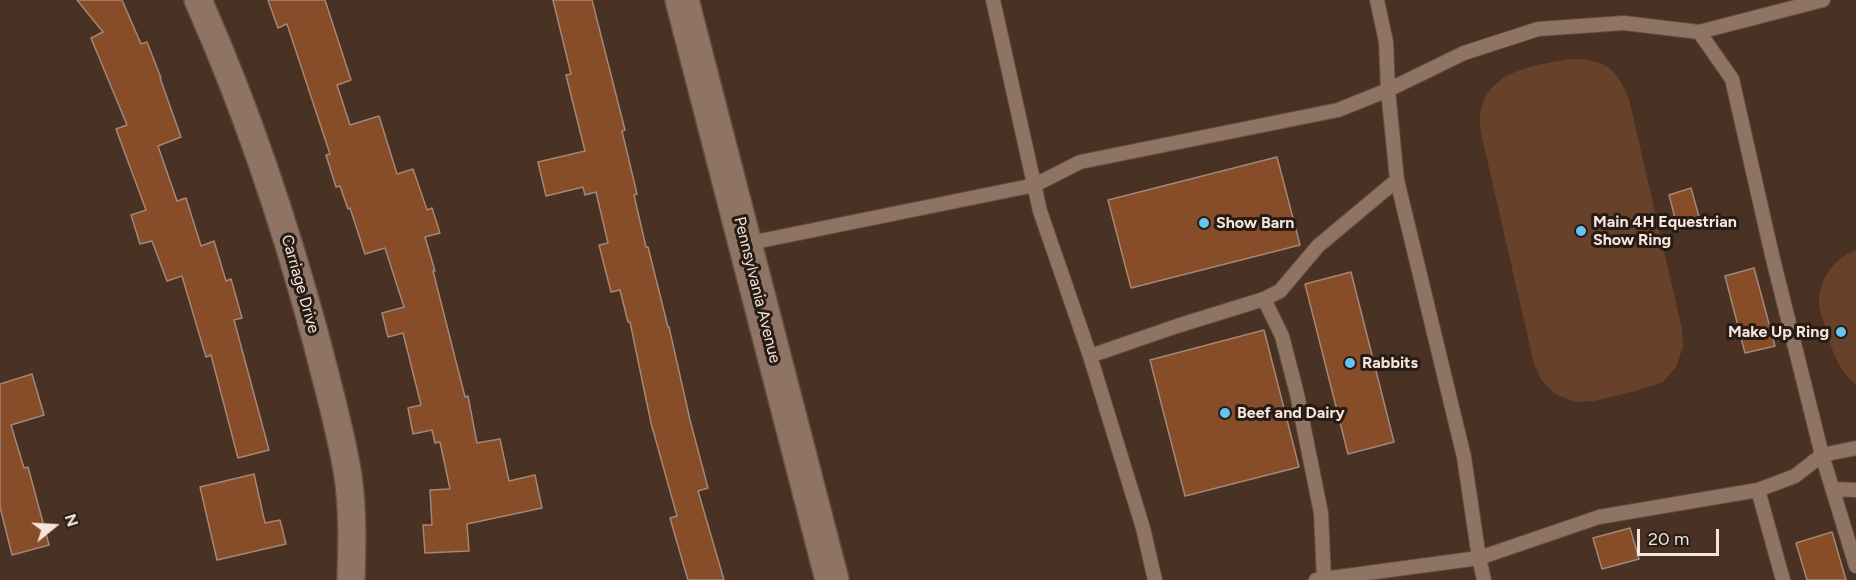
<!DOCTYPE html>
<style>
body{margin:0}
#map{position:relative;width:1856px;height:580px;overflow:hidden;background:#493123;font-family:Figtree,sans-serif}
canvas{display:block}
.north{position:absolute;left:24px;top:496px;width:60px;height:60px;-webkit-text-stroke:4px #271c15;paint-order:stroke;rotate:72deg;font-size:16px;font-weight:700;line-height:24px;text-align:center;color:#f5e5dc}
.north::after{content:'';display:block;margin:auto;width:21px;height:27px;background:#f5e5dc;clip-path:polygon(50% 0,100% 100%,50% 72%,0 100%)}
.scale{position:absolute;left:1637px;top:529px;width:82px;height:27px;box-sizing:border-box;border:3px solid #f5e5dc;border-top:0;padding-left:8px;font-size:18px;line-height:21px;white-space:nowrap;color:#f5e5dc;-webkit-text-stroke:4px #271c15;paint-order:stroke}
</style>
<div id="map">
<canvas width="1856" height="580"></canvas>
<div class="north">N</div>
<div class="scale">20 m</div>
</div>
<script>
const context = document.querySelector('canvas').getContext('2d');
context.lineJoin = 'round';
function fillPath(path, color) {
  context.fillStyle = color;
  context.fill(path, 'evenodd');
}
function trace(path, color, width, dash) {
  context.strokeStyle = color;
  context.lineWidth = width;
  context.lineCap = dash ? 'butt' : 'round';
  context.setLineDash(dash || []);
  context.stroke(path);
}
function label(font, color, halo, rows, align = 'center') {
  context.font = font + ' Figtree,sans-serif';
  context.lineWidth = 6;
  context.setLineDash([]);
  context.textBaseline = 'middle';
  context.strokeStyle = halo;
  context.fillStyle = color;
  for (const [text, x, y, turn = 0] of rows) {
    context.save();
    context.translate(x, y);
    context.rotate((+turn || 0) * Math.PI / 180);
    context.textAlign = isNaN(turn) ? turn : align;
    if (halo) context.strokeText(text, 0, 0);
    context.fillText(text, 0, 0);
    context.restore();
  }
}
fillPath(new Path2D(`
 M 1567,59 C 1604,59 1615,65 1629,99 L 1682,329 L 1683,347 L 1676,367 L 1663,382 L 1636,391 L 1594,401 L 1575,402 L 1555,394 L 1542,381 L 1534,364 L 1481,133 C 1480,125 1479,117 1481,110 C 1491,69 1533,67 1567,59 Z
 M 1856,250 L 1856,385 C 1839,370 1833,354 1827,333 C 1825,325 1822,317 1820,310 C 1815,284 1832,259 1856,250 Z`), '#68412a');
const building = new Path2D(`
 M 77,0 L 122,0 L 141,44 L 147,42 L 161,78 L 160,78 L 181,137 L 158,146 L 177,201 L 186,198 L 201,246 L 214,241 L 226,281 L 231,279 L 242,318 L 234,320 L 269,450 L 238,458 L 211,355 L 206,357 L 182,276 L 167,281 L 152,241 L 140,244 L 131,215 L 146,210 L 116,129 L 127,125 L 91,38 L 103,32 Z
 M 268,0 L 325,0 L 351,80 L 337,85 L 350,125 L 379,116 L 397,174 L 413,169 L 427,210 L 432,208 L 440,233 L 425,237 L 435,271 L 433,271 L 465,397 L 468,396 L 477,443 L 500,439 L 509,481 L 535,475 L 542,508 L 467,524 L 469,551 L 425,553 L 423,525 L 432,525 L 430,490 L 450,489 L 440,442 L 435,443 L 432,430 L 413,434 L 408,408 L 421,405 L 403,333 L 388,337 L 382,313 L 404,307 L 385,248 L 365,254 L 350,208 L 348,209 L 340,186 L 336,187 L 326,155 L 330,154 L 287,24 L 278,28 Z
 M 553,0 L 592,0 L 625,130 L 622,131 L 637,194 L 634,195 L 646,247 L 648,247 L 668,327 L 669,327 L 690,420 L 708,488 L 698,491 L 724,580 L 688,580 L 670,518 L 677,516 L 651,423 L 630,322 L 628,322 L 620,290 L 611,292 L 599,245 L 608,243 L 596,192 L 585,195 L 583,187 L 546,196 L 538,162 L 585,151 L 566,75 L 571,74 Z
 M 1277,157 L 1300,245 L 1131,288 L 1108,200 Z
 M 1691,188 L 1701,224 L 1678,230 L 1669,195 Z
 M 1754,268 L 1775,346 L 1745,353 L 1725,276 Z
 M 1351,272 L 1394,442 L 1348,454 L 1305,284 Z
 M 1264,330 L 1299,467 L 1185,496 L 1150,360 Z
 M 32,374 L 44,415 L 11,425 L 24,468 L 28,467 L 49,545 L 12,555 L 0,507 L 0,384 Z
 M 254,474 L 265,523 L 280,520 L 286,544 L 217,560 L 200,487 Z
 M 1630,528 L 1639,559 L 1602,569 L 1593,538 Z
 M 1832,532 L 1846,580 L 1807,580 L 1796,543 Z`);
fillPath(building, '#874c28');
trace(building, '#a48777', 1.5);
const service = new Path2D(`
 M 993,0 L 1040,211 L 1090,356 L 1143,528 L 1155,580
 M 1377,0 L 1386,42 L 1388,90 L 1397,180 L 1464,457 L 1479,558 L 1484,580
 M 1699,32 L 1823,0
 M 745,244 L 1035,185 L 1080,162 L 1338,110 L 1388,90 L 1464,53 L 1538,29 L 1624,23 L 1699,32 L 1732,79 L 1772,255 L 1822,455 L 1795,476 L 1758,490 L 1599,517 L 1479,558 L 1316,580
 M 1264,299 L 1282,336 L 1297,394 L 1321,513 L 1324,580
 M 1090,356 L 1177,326 L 1264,299 L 1280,291 L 1318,246 L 1397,180
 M 1856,448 L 1822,455 L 1856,566
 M 1833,489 L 1856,490
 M 1758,490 L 1783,580`);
const minor = new Path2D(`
 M 198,0 C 247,110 286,227 317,343 C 328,387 341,431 348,476 C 353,510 352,545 351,580`);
const tertiary = new Path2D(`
 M 682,0 L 832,580`);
trace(service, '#624d41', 16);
trace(minor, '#624d41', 30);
trace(tertiary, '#624d41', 36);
trace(service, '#8f7363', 14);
trace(minor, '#8f7363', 27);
trace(tertiary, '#8f7363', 33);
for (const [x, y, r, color] of [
 [1204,223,6,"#67c4f0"],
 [1581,231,6,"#67c4f0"],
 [1841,332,6,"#67c4f0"],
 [1350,363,6,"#67c4f0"],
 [1225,413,6,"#67c4f0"]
]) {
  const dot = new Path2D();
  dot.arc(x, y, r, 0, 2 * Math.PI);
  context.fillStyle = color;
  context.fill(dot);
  trace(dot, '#271c15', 2);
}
label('bold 16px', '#f5e5dc', '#271c15', [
 ["Main 4H Equestrian",1593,222],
 ["Show Ring",1593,240],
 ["Show Barn",1216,223],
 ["Make Up Ring",1829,332,"right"],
 ["Rabbits",1362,363],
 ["Beef and Dairy",1237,413]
], 'left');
label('16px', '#f5e5dc', '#271c15', [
 ["Carriage Drive",300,284,74],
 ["Pennsylvania Avenue",757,290,76]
]);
</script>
